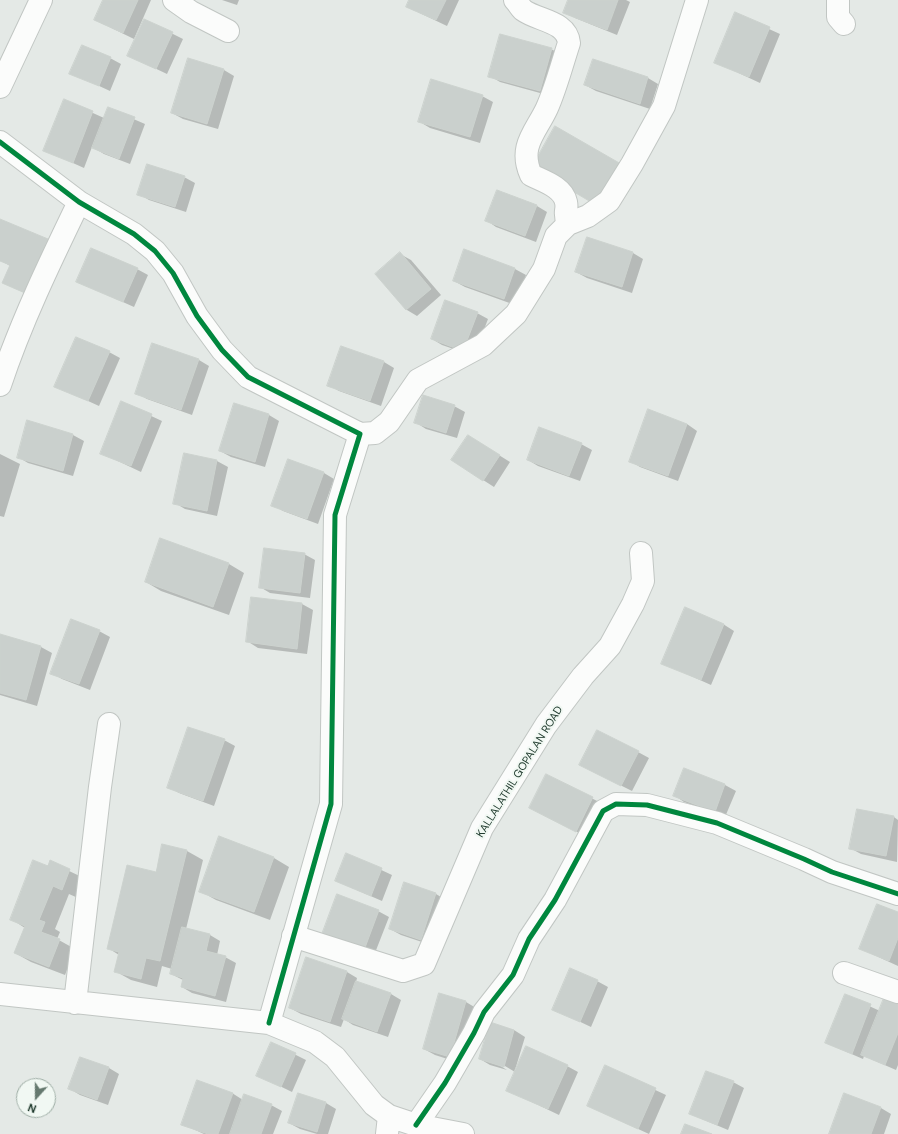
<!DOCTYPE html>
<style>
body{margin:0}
#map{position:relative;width:898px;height:1134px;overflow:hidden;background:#e4e9e6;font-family:"DM Sans",sans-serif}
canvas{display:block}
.north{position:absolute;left:16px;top:1078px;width:40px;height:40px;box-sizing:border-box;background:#f1f8f3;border:1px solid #9eada5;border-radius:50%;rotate:201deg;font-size:11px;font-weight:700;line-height:16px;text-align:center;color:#213c2f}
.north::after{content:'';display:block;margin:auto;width:14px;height:18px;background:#65796f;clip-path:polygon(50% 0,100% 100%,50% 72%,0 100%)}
</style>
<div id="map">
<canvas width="898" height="1134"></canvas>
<div class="north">N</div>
</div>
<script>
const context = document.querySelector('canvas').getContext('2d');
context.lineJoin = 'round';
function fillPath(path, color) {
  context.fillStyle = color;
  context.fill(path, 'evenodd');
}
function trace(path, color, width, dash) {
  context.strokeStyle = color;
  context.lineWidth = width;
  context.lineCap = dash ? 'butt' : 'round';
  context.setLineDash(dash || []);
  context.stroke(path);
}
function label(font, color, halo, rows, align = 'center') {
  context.font = font + ' "DM Sans",sans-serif';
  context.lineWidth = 4;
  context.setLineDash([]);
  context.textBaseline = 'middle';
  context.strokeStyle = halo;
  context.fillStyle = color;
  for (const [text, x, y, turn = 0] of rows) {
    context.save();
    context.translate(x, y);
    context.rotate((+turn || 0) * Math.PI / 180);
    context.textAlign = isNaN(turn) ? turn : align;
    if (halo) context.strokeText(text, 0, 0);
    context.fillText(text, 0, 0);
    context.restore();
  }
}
fillPath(new Path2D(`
 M 104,0 L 151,0 L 134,39 L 95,20 Z
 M 222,0 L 239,0 L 237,5 Z
 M 410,0 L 459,0 L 447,26 L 407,7 Z
 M 569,0 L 626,0 L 630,2 L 617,35 L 575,18 L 564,12 Z
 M 736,14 L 780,34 L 760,83 L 715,62 Z
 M 145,20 L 183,39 L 167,74 L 129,56 Z
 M 551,49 L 562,55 L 551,96 L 500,82 L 490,76 Z
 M 110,58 L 121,64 L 110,91 L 71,73 Z
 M 224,70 L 234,76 L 218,129 L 183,119 L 172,113 Z
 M 648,78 L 658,84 L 650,109 L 596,91 L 585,85 Z
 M 482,96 L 493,102 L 480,143 L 430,128 L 420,122 Z
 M 64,100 L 104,118 L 108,108 L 145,124 L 130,164 L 104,154 L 92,147 L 84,168 L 44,150 Z
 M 184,177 L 195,183 L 186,212 L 149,200 L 139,194 Z
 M 497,191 L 537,206 L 547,212 L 536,242 L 496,227 L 486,220 Z
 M 0,220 L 58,246 L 36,298 L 3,283 L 10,266 L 0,260 Z
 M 587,238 L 633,253 L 643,259 L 632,293 L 587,278 L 576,272 Z
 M 465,251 L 515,269 L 526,275 L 515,305 L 465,287 L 454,281 Z
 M 400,254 L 411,260 L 441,295 L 417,316 L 407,310 L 376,274 Z
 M 137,269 L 148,275 L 134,307 L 78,282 Z
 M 477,313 L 488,319 L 474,356 L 442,345 L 432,339 Z
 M 153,345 L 199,360 L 209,366 L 192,415 L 147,399 L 136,393 Z
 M 109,352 L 120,358 L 99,406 L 55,386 Z
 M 384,362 L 394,368 L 381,406 L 339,391 L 328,385 Z
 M 121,402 L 162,421 L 141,472 L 101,453 Z
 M 234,405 L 269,415 L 279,421 L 265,467 L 231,457 L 220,451 Z
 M 454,406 L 465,412 L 457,438 L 426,429 L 415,422 Z
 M 28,422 L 73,435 L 84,441 L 73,476 L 28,463 L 18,457 Z
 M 687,424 L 697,431 L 678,481 L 640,467 L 630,461 Z
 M 478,442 L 510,462 L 494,487 L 452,460 Z
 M 581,444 L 592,450 L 580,481 L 538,466 L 528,460 Z
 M 0,454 L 20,464 L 4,517 L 0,516 Z
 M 185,454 L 217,461 L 228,467 L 217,516 L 185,509 L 175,503 Z
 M 289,460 L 324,473 L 334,479 L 318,524 L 283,511 L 273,505 Z
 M 304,554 L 315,560 L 310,598 L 270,593 L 260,587 Z
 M 229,564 L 244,573 L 229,615 L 161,591 L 146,582 Z
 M 252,598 L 302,604 L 313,610 L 307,654 L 258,648 L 247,641 Z
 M 723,624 L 734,631 L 711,685 L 662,663 Z
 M 99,631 L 110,637 L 90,690 L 62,679 L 51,673 Z
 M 0,635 L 41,647 L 52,653 L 37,706 L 0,695 Z
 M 224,740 L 235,746 L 214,806 L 179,793 L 168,787 Z
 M 638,752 L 649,758 L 632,791 L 590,770 Z
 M 684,769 L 725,785 L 736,791 L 725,817 L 684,802 L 674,795 Z
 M 546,775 L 603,804 L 587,837 L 540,813 Z
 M 894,817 L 898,820 L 897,862 L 861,854 L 850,848 Z
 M 219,838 L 274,858 L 289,867 L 270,920 L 216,900 L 200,891 Z
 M 163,845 L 187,851 L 203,860 L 186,929 L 210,935 L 220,941 L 217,955 L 225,957 L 236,963 L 226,1002 L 192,993 L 182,987 L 183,980 L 171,974 L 172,969 L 162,966 L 157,987 L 131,980 L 115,971 L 119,955 L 108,948 L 156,873 Z
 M 347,854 L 392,875 L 382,901 L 336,881 Z
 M 50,862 L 86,879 L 78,898 L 69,894 L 55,929 L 60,932 L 57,939 L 75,949 L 65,975 L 31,962 L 15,953 L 25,928 L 11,919 Z
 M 405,884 L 436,894 L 446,900 L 431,945 L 401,935 L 390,929 Z
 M 378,911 L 389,917 L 373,958 L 332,942 Z
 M 898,913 L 898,966 L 861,949 Z
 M 347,972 L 357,978 L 356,982 L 391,994 L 401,1000 L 388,1037 L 353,1025 L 344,1019 L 341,1027 L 301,1014 L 290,1008 Z
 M 597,981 L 608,987 L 591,1027 L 553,1009 Z
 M 440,995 L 466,1002 L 476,1008 L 460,1063 L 435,1055 L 424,1049 Z
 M 845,995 L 880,1011 L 898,1005 L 898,1065 L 896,1070 L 864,1056 L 863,1059 L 826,1043 Z
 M 490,1023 L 514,1030 L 525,1037 L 515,1070 L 567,1066 L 578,1072 L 559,1115 L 507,1090 L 515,1072 L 500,1063 L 499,1065 L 507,1070 L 490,1065 L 480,1059 Z
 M 272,1043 L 306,1060 L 292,1092 L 257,1075 Z
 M 80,1058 L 109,1068 L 119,1074 L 108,1105 L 80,1095 L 70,1089 Z
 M 606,1067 L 666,1095 L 649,1134 L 588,1106 Z
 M 733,1082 L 744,1088 L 728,1130 L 690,1114 Z
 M 232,1093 L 243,1100 L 271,1105 L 282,1111 L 273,1134 L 204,1134 L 182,1124 Z
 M 326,1103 L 336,1109 L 328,1134 L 317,1134 L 300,1129 L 289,1123 Z
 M 881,1108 L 891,1114 L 884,1134 L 830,1134 Z`), '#0003');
const building = new Path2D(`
 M 103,0 L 138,0 L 123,33 L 94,20 Z
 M 409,0 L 446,0 L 436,20 L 406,7 Z
 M 568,0 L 618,0 L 607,30 L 563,13 Z
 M 735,12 L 770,27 L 749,77 L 714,63 Z
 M 144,19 L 173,32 L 156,69 L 127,56 Z
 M 500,34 L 552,48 L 540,91 L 488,77 Z
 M 82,45 L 111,57 L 99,86 L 69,74 Z
 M 188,58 L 224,69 L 207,124 L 171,113 Z
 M 593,59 L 648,77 L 640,104 L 584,85 Z
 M 431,79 L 483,95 L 470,137 L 418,122 Z
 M 64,99 L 93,111 L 73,163 L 43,151 Z
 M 108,107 L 135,117 L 119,159 L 92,148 Z
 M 555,126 L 621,164 L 596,205 L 532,167 Z
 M 147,164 L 185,176 L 175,207 L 137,195 Z
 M 497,190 L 537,205 L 525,236 L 485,221 Z
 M 0,219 L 48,239 L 25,293 L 2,283 L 10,265 L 0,261 Z
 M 587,237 L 633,252 L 622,287 L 575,272 Z
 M 91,248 L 138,268 L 123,302 L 76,282 Z
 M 464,249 L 515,268 L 504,299 L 453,281 Z
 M 400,252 L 431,289 L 406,310 L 375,274 Z
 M 445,300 L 478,312 L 463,351 L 431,339 Z
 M 76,337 L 110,351 L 88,401 L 54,387 Z
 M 152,343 L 199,359 L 181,410 L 135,394 Z
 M 341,346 L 384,361 L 370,401 L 327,386 Z
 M 423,395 L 455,405 L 446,433 L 414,423 Z
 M 121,401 L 152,414 L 131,466 L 100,454 Z
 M 234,403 L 269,414 L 255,462 L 219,451 Z
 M 648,409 L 687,424 L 668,476 L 629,462 Z
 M 27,420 L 73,434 L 63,471 L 17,458 Z
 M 539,427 L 582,443 L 569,476 L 527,460 Z
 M 468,435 L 500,455 L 483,481 L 451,460 Z
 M 184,453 L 217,460 L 207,511 L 173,504 Z
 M 288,459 L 324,472 L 307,519 L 271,506 Z
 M 160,538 L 229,563 L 213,607 L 145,582 Z
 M 264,548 L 305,553 L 300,593 L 259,588 Z
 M 251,597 L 302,603 L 297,649 L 246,642 Z
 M 685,607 L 724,624 L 701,680 L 661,664 Z
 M 71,619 L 100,630 L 79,684 L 50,674 Z
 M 0,634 L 41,646 L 26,700 L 0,693 Z
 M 188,727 L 225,739 L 203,801 L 167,788 Z
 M 597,730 L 639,751 L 621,786 L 579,765 Z
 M 684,768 L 725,784 L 715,812 L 673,796 Z
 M 546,774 L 593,797 L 576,832 L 529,808 Z
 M 857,809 L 894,816 L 886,856 L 849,849 Z
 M 219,836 L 274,857 L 254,912 L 199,892 Z
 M 162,844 L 187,850 L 160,961 L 146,958 L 141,979 L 114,972 L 119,952 L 107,949 L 127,865 L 156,872 Z
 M 346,853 L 382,868 L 371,896 L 335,881 Z
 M 33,860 L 48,866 L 50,860 L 70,869 L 62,890 L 53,886 L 39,920 L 45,922 L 41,932 L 60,939 L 49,967 L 14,953 L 25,926 L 10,920 Z
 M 404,882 L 436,893 L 421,940 L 389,929 Z
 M 337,894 L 379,910 L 363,953 L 321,937 Z
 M 877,904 L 898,912 L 898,938 L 889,961 L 859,949 Z
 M 182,927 L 210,934 L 206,951 L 226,956 L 215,996 L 181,987 L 183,978 L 170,974 Z
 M 306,957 L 347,971 L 330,1022 L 289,1008 Z
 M 570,968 L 598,980 L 580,1022 L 552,1010 Z
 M 356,981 L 391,993 L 377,1032 L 342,1019 Z
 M 439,993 L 466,1001 L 450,1057 L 423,1049 Z
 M 845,994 L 871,1004 L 852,1054 L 825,1043 Z
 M 884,998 L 898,1004 L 898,1033 L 885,1065 L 861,1055 Z
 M 490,1022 L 514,1030 L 504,1067 L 479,1059 Z
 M 271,1042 L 296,1053 L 281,1087 L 256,1076 Z
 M 526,1046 L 568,1065 L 548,1109 L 506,1091 Z
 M 80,1057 L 109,1067 L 97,1100 L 68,1089 Z
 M 605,1065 L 656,1088 L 638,1129 L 587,1106 Z
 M 706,1071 L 734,1081 L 717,1125 L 689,1114 Z
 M 197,1080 L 233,1093 L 218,1134 L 208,1134 L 181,1125 Z
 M 298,1093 L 326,1102 L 317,1132 L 288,1123 Z
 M 844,1093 L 881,1107 L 871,1134 L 829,1134 Z
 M 244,1094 L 272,1104 L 261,1134 L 230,1134 Z
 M 685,1124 L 712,1134 L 681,1134 Z`);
fillPath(building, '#cad0cd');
trace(building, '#ccd2ce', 1);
const minor = new Path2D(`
 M 174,0 L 191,12 L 228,31
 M 515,0 C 518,3 520,7 523,10 C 538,21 567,21 569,43 C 562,64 556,88 547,108 C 536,132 518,146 531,175 C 543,181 563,187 566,202 C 568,211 563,211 568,224
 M 838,0 L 838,17 L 844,24
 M 0,87 L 41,0
 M 0,142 L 79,202 L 134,234 L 155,251 L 173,273 L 197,316 L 222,350 L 248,377 L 360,434 L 335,515 L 331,804 L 269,1023
 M 0,385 C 21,322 50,262 79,202
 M 360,434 L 375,433 L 389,422 L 418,380 L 483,345 L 516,314 L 544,269 L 556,236 L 568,224 L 588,216 L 609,201 L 632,164 L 664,106 L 697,0
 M 293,936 L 403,971 L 424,964 L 482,828 L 546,725 L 583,676 L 610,646 L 633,604 L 643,581 L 641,553
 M 844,973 L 898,992
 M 0,994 L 269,1023 L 315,1042 L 335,1057 L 374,1105 L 389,1116 L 416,1125 L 463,1134
 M 75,1003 L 100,787 L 109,724
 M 416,1125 L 445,1083 L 474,1033 L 484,1012 L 513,975 L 529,939 L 555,900 L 603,811 L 616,804 L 647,805 L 717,823 L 804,859 L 832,872 L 898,894
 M 387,1134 L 389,1116`);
trace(minor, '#c1c6c3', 24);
trace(minor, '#fbfcfb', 22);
trace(new Path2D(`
 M 0,142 L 79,202 L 134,234 L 155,251 L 173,273 L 197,316 L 222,350 L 248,377 L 360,434 L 335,515 L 331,804 L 269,1023
 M 416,1125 L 445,1083 L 474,1033 L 484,1012 L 513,975 L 529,939 L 555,900 L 603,811 L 616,804 L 647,805 L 717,823 L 804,859 L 832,872 L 898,894`), '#00873e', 5);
label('11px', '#213c2f', '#f1f8f3', [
 ["KALLALATHIL GOPALAN ROAD",520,772,-58]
]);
</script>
